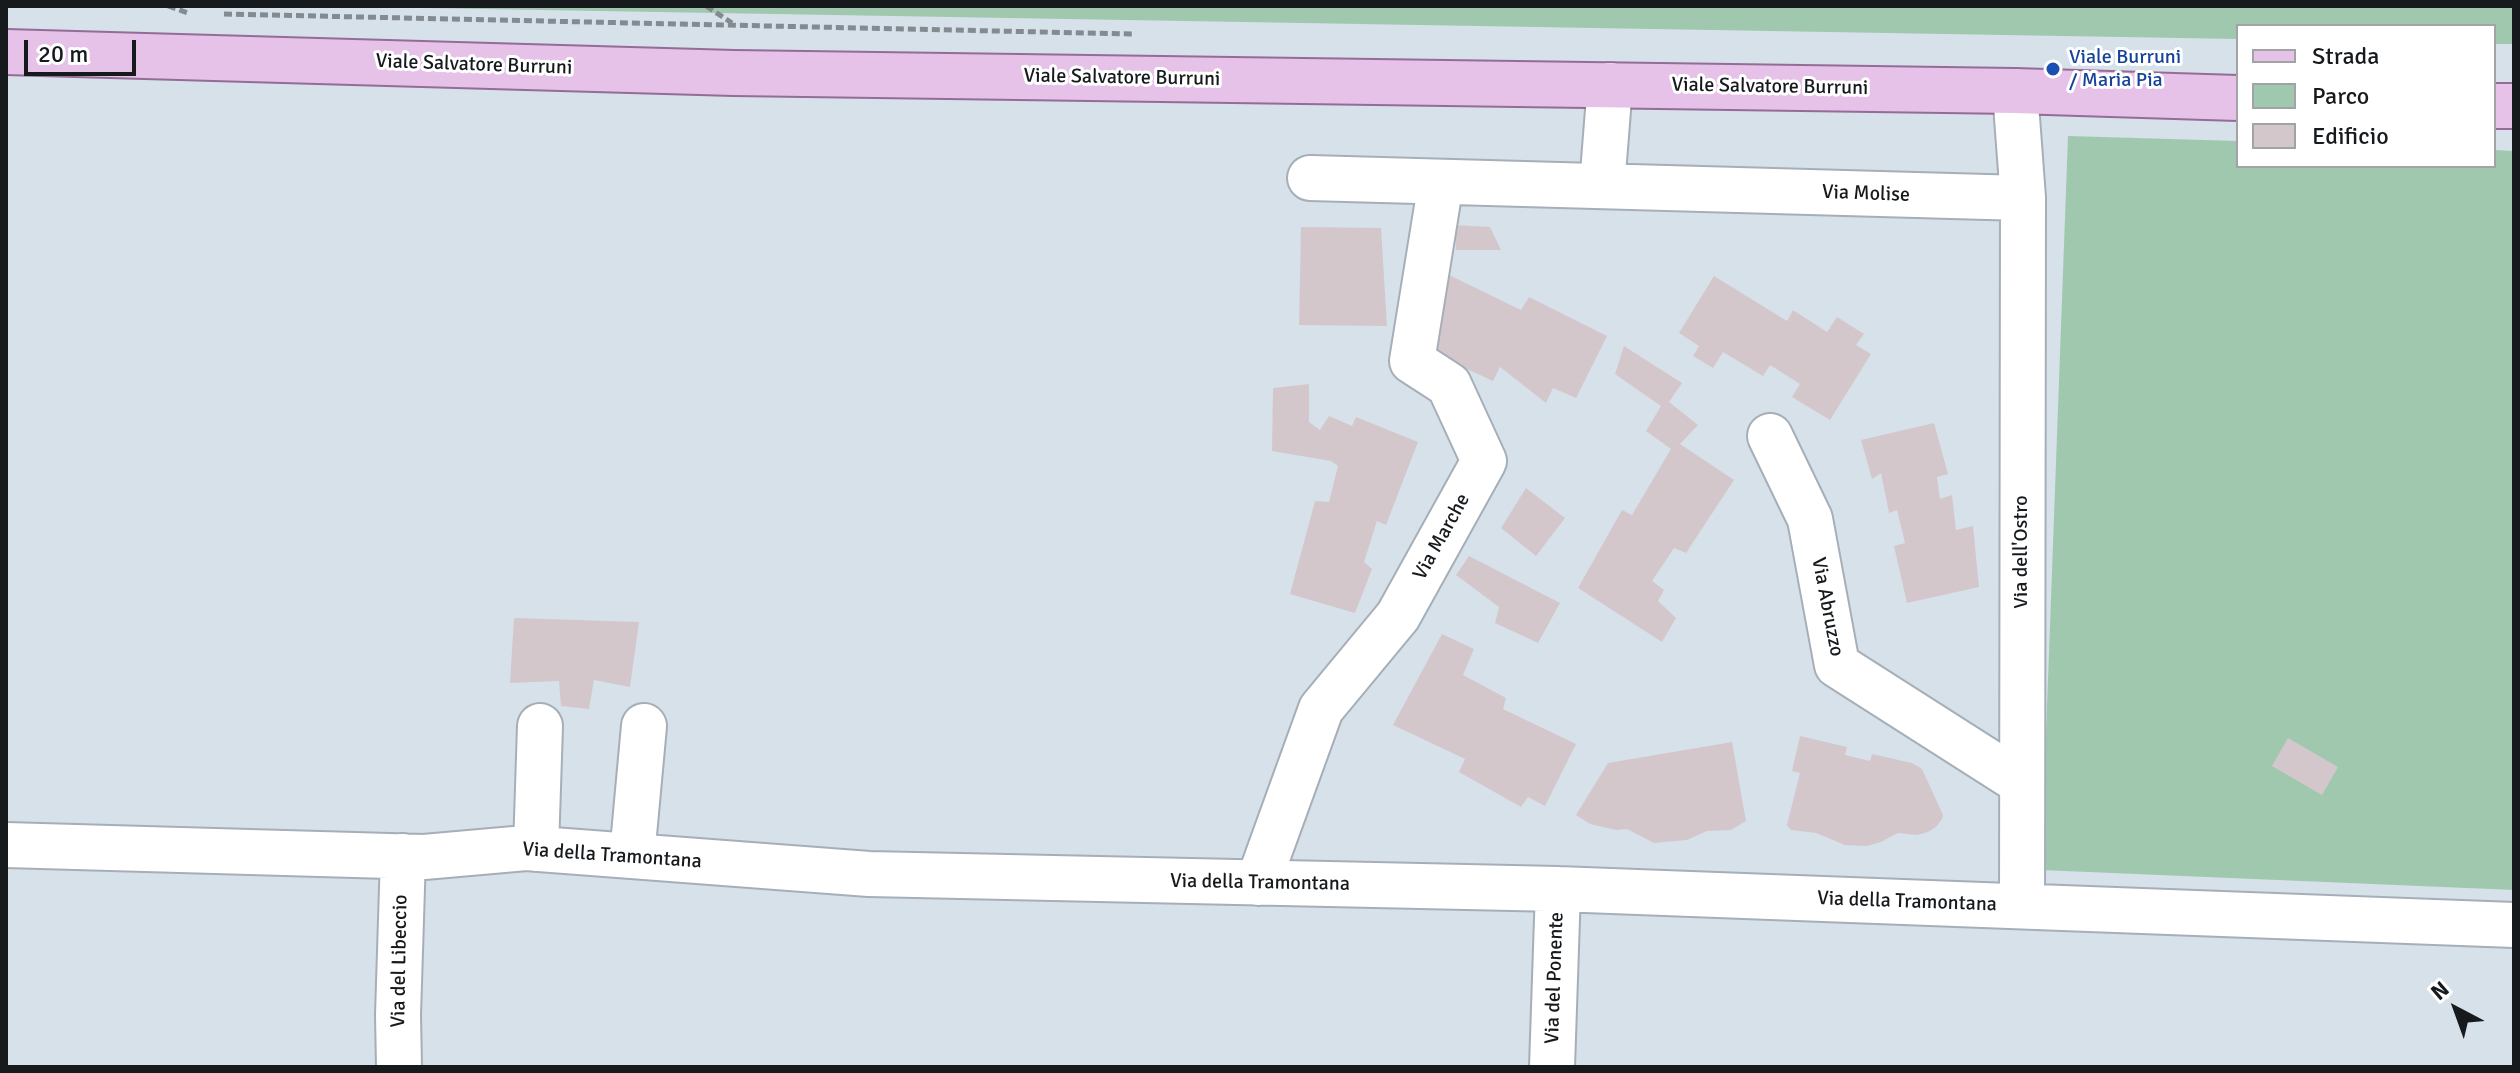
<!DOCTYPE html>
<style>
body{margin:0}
#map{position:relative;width:2520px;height:1073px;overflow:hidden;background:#d7e1ea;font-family:Signika,sans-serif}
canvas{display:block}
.frame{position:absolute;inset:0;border:8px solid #161a1d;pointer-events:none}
.legend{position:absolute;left:2236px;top:24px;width:260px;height:144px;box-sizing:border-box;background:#fff;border:2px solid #a2a3a5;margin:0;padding:10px 14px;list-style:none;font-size:24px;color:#161a1d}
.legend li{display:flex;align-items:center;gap:16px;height:40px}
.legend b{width:40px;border:2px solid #a2a3a5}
.north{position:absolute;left:2416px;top:969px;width:80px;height:80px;-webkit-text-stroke:6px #fff;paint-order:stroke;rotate:319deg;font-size:22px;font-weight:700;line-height:32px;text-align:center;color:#161a1d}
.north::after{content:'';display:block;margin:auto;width:28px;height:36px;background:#161a1d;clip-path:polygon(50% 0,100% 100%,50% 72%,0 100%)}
.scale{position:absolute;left:24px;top:40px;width:112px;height:36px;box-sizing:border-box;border:4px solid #161a1d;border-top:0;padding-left:10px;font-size:24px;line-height:28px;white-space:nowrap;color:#161a1d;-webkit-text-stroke:6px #fff;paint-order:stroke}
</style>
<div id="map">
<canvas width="2520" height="1073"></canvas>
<div class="frame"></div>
<ul class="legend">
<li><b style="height:10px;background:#e6c1e8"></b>Strada</li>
<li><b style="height:22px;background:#a0c8af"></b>Parco</li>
<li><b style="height:22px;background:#d4c7cc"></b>Edificio</li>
</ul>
<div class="north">N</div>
<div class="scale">20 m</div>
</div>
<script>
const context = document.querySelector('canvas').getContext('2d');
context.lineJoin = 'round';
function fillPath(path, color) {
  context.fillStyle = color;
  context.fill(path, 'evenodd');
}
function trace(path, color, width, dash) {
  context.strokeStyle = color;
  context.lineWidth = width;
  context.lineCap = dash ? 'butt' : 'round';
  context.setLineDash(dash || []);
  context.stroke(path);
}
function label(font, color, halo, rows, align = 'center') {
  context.font = font + ' Signika,sans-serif';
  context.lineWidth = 6;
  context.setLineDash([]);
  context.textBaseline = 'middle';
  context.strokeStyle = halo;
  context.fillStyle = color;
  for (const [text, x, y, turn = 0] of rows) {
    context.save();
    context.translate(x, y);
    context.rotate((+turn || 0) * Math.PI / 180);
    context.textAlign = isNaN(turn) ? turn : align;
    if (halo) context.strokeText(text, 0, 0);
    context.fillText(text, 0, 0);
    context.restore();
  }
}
fillPath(new Path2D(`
 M 306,6 L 2514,6 L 2514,44 L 2494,44 L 2494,26 L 2238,26 L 2238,39 Z
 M 2068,136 L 2238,141 L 2238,166 L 2494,166 L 2494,150 L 2514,151 L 2514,890 L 2041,870 Z`), '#a0c8af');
fillPath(new Path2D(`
 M 1455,225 L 1490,227 L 1501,250 L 1456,250 Z
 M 1301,227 L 1381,228 L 1387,326 L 1299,325 Z
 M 1445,273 L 1521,310 L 1529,297 L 1607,336 L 1576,398 L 1553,388 L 1546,403 L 1500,367 L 1493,381 L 1432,353 Z
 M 1714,276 L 1787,321 L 1793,310 L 1827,332 L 1837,317 L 1864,334 L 1856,345 L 1871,354 L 1830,420 L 1792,397 L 1800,384 L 1770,365 L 1763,376 L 1723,352 L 1713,368 L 1693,356 L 1699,346 L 1679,333 Z
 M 1624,346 L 1682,383 L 1669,402 L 1698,425 L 1680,444 L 1734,480 L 1686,553 L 1674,548 L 1652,581 L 1664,590 L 1658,601 L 1676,618 L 1662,642 L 1578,588 L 1622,510 L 1632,515 L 1671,449 L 1646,431 L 1661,406 L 1615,374 Z
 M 1309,384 L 1309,422 L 1320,430 L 1329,416 L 1352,426 L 1356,417 L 1418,442 L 1386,525 L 1377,521 L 1364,562 L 1372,569 L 1355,613 L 1290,594 L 1315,501 L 1329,502 L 1338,466 L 1331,461 L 1272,451 L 1273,388 Z
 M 1934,423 L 1948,474 L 1937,477 L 1940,499 L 1952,495 L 1956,530 L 1973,526 L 1979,587 L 1907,603 L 1894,546 L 1905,543 L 1897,510 L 1889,513 L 1881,473 L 1872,479 L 1861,440 Z
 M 1526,488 L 1565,518 L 1536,556 L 1501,528 Z
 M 1469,556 L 1560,603 L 1538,643 L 1495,623 L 1499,607 L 1456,575 Z
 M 514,618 L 639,622 L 630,687 L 594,680 L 589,709 L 561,706 L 559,681 L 510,683 Z
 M 1442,634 L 1474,649 L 1463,675 L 1506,698 L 1503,709 L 1576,744 L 1545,806 L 1528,797 L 1521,807 L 1459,772 L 1465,759 L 1393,725 Z
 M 1800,736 L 1847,747 L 1845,755 L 1870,761 L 1872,754 L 1912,763 L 1922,769 L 1943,815 L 1942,819 L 1936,827 L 1928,832 L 1917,835 L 1898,833 L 1881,842 L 1867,846 L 1845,845 L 1816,833 L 1791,830 L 1787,825 L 1800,773 L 1792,771 Z
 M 2288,738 L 2338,767 L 2322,795 L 2272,766 Z
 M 1732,742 L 1746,821 L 1731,830 L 1707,831 L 1687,840 L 1654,843 L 1627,829 L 1616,830 L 1590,824 L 1576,815 L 1608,763 Z`), '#d4c7cc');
const minor = new Path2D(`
 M 2015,91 L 2023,198 L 2022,906
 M 1310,178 L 2023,198
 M 1602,186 L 1610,85
 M 1770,436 L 1810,519 L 1837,665 L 2022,783
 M 6,845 L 424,857 L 526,848 L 869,874 L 1558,889 L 2514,925
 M 536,849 L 540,726
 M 632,856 L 644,726
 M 1258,883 L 1321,709 L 1398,616 L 1484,461 L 1449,385 L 1412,361 L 1441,182
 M 399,1067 L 398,1015 L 403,856
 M 1552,1067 L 1558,889`);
const major = new Path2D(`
 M 6,52 L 734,73 L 2015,91 L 2238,98
 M 2494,106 L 2514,106`);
trace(minor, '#a6afb7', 48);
trace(major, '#936c97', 48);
trace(new Path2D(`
 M 168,6 L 188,13
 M 706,6 L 732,23
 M 224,14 L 1133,34`), '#838b91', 5, [8, 4]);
trace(minor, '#fff', 44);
trace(major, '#e6c1e8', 44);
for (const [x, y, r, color] of [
 [2053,69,8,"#1a4fb4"]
]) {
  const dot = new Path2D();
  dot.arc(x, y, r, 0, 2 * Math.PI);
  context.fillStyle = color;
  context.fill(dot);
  trace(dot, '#fff', 3);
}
label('20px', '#164399', '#fff', [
 ["Viale Burruni",2069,58],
 ["/ Maria Pia",2069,81]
], 'left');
label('20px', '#161a1d', '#fff', [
 ["Viale Salvatore Burruni",474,65,2],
 ["Viale Salvatore Burruni",1122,78,1],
 ["Viale Salvatore Burruni",1770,87,1],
 ["Via Molise",1866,194,2],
 ["Via Marche",1442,537,-61],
 ["Via dell'Ostro",2022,552,-90],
 ["Via Abruzzo",1827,607,79],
 ["Via della Tramontana",612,856,4],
 ["Via della Tramontana",1260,883,1],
 ["Via della Tramontana",1907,902,2],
 ["Via del Libeccio",400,961,-89],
 ["Via del Ponente",1555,978,-88]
]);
</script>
